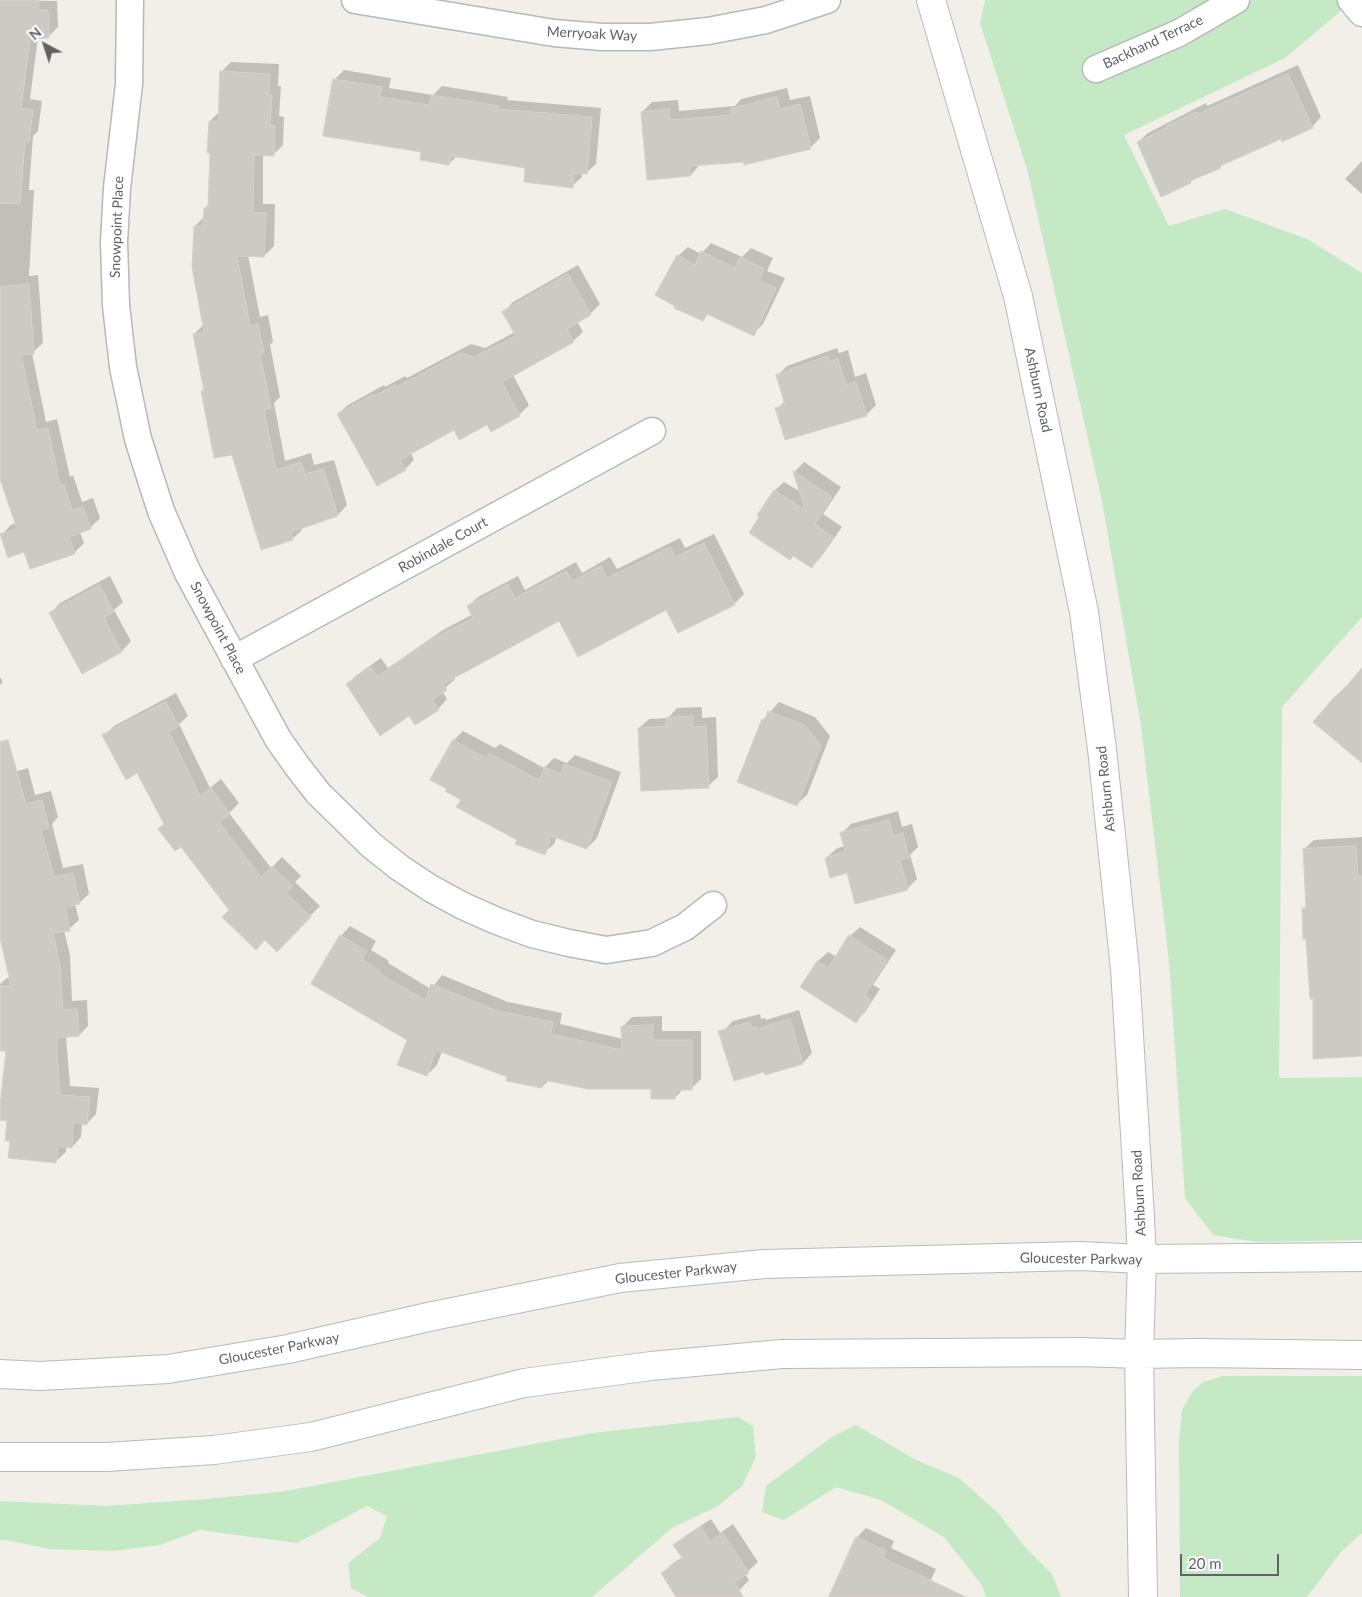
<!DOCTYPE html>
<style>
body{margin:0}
#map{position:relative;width:1362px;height:1597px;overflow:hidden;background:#f1efe8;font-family:Lato,sans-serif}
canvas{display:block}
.north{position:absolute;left:20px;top:20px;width:50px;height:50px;-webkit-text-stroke:4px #fff;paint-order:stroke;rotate:320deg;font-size:14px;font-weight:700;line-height:20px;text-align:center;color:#5f6368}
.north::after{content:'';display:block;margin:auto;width:18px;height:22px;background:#5f6368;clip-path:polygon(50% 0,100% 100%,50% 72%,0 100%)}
.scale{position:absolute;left:1180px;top:1554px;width:99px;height:22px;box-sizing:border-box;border:2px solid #5f6368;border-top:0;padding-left:6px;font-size:15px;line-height:18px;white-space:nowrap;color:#5f6368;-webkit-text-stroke:4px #fff;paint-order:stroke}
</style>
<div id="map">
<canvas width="1362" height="1597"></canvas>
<div class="north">N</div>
<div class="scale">20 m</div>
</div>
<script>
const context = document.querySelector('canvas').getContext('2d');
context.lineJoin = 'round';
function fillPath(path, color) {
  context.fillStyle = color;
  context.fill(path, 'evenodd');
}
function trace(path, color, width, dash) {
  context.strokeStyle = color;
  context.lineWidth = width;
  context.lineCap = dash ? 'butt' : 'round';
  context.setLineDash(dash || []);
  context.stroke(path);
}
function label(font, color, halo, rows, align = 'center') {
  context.font = font + ' Lato,sans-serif';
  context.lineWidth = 4;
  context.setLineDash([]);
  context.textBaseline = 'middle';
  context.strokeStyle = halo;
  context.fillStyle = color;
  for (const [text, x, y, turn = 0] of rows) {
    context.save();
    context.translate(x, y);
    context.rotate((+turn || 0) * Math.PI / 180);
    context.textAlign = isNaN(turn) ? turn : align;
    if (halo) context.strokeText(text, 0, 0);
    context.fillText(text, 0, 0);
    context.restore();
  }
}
fillPath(new Path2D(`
 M 985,0 L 1354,0 L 1285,58 L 1124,135 L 1169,226 L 1225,209 L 1307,239 L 1362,273 L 1362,617 L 1282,707 L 1279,1078 L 1362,1077 L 1362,1240 L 1257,1242 L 1213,1235 L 1185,1198 L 1169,961 L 1141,726 L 1102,501 L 1027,169 L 980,23 Z
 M 1223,1376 L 1362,1376 L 1362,1533 L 1341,1552 L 1307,1597 L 1180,1597 L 1179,1439 L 1182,1410 L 1193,1391 L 1203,1382 Z
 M 738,1417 L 753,1426 L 756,1457 L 742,1486 L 718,1506 L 672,1528 L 592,1597 L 368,1597 L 351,1588 L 348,1563 L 380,1538 L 387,1516 L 367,1506 L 297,1543 L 200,1530 L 160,1545 L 113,1551 L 49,1549 L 7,1540 L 0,1540 L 0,1501 L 106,1506 L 206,1499 L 280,1492 L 593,1433 Z
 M 856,1425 L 916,1460 L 959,1478 L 998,1513 L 1026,1548 L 1052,1574 L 1061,1597 L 986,1597 L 982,1585 L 944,1537 L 881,1500 L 836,1487 L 784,1520 L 762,1512 L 766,1486 L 832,1437 Z`), '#c5e8c5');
fillPath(new Path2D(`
 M 0,0 L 57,1 L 58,27 L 48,37 L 38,37 L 30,99 L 42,101 L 38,131 L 33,136 L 29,190 L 34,190 L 29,276 L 38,275 L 43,343 L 32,353 L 46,422 L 57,419 L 70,477 L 73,475 L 82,502 L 93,498 L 100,518 L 90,528 L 80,532 L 84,543 L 74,553 L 25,551 L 2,534 L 11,525 L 16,523 L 0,474 Z
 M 231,62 L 279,64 L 278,86 L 281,86 L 279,116 L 284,117 L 283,145 L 273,155 L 263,154 L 263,204 L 275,204 L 274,246 L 264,256 L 248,255 L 260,317 L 268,315 L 273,342 L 270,345 L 280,397 L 274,403 L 285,461 L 311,453 L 314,465 L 334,460 L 347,505 L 338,515 L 301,527 L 302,530 L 292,539 L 233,453 L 202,392 L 205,389 L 194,334 L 204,324 L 195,226 L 204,217 L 205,208 L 209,204 L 211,152 L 210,121 L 219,112 L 221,72 Z
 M 1298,65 L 1321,117 L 1312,127 L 1281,137 L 1224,163 L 1220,166 L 1195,178 L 1191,182 L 1162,195 L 1138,142 L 1148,133 L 1206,103 L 1207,106 Z
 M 344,70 L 391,78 L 389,88 L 433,95 L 442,86 L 508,97 L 507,100 L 601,108 L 596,164 L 586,173 L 582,173 L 582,177 L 572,186 L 526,167 L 457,156 L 449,164 L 423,151 L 334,80 Z
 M 787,88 L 790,100 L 810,96 L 820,138 L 810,148 L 745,161 L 700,164 L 691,175 L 642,112 L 652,102 L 678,100 L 679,111 L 735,106 L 741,99 Z
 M 1362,161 L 1362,194 L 1345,179 Z
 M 711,243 L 742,257 L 751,248 L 773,258 L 767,271 L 785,278 L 763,324 L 753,334 L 709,313 L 703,320 L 678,256 L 688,247 L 701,254 Z
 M 578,265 L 600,304 L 590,314 L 577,321 L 583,332 L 573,341 L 513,375 L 529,405 L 519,415 L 488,424 L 454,428 L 411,453 L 414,460 L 405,469 L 338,414 L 348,405 L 384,385 L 385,387 L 405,376 L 407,378 L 471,344 L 485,348 L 515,332 L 504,312 L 513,302 Z
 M 837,348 L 839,353 L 848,350 L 855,377 L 866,373 L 876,405 L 866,415 L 777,409 L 785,401 L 777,376 L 787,366 Z
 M 804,462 L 841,487 L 823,514 L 842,527 L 821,557 L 812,566 L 774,491 L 784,482 L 801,492 L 795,471 Z
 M 714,534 L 744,594 L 734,604 L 678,632 L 667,608 L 559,620 L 454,677 L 455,679 L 442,691 L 447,699 L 438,709 L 409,715 L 347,684 L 357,675 L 381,658 L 388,668 L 443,630 L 473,614 L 468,606 L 478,597 L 518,576 L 525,590 L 576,562 L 582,573 L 610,557 L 617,569 L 680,538 L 685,548 Z
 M 110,576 L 123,602 L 114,610 L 131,641 L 122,651 L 82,672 L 51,613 L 60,603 Z
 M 1362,670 L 1362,750 L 1336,696 L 1345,687 L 1346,688 Z
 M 0,677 L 3,682 L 0,685 Z
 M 176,693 L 188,716 L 179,724 L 210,788 L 221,779 L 239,803 L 229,813 L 271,868 L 282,857 L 301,876 L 295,882 L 320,906 L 277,950 L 231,910 L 165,823 L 138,772 L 104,736 L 114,726 Z
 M 779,702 L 815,717 L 830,736 L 807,795 L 797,804 L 763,720 Z
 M 702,707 L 702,718 L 716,717 L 718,777 L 708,786 L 639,728 L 649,719 L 668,718 L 677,708 Z
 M 463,731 L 495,748 L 500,744 L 544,768 L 554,758 L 567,763 L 575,755 L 621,772 L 597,838 L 587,848 L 557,836 L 554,844 L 544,853 L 518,840 L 463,799 L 454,740 Z
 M 28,768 L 35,795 L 51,791 L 58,817 L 52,824 L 63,868 L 83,864 L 89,894 L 79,903 L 75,904 L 79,920 L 69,929 L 64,930 L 70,955 L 72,1001 L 87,1000 L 88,1026 L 79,1035 L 66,1036 L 70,1086 L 99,1088 L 96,1114 L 86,1124 L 82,1123 L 81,1137 L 72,1147 L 66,1146 L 66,1152 L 56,1161 L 11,1140 L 8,1120 L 0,1119 L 7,1049 L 0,1033 L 0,984 L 7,978 L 10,977 L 0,932 L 0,776 Z
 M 898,811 L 902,827 L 912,824 L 918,847 L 910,855 L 917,879 L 907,889 L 848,872 L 826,858 L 836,849 L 844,846 L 841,834 L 851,824 Z
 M 1362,837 L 1362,1055 L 1314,997 L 1303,909 L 1307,905 L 1304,849 L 1314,840 Z
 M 350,926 L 376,941 L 371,950 L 389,961 L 388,963 L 431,989 L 442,975 L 508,1002 L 562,1013 L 560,1024 L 623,1039 L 623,1026 L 632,1017 L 662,1016 L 662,1031 L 701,1031 L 701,1079 L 692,1088 L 684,1088 L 675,1098 L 652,1088 L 549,1080 L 542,1087 L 508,1076 L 442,1051 L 437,1065 L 427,1075 L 409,1040 L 341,936 Z
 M 860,927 L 896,950 L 873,985 L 880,989 L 865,1012 L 855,1022 L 802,986 L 818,961 L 828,952 L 837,957 L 850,936 Z
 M 799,1010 L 812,1053 L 803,1063 L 766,1074 L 723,1031 L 733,1021 L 760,1014 L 761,1019 L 765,1018 L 766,1020 Z
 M 711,1519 L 720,1533 L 733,1524 L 758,1562 L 745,1574 L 749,1580 L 733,1597 L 677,1597 L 662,1574 L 672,1564 L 683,1557 L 675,1545 L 685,1536 Z
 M 866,1528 L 894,1541 L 891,1548 L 936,1569 L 923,1597 L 833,1597 L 857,1537 Z`), '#0003');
const building = new Path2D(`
 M 0,0 L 38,0 L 39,10 L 48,10 L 49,38 L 30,39 L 21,108 L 33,110 L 29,142 L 25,141 L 20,204 L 0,203 Z
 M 220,71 L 270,74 L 269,95 L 272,95 L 270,125 L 275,126 L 274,156 L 254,155 L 253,213 L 266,213 L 264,257 L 237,256 L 250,326 L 258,324 L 264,353 L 260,353 L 271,408 L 264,410 L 276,470 L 301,462 L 305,474 L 324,469 L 338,516 L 291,532 L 293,540 L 261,550 L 232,455 L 214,458 L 201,391 L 204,391 L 193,334 L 204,332 L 192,267 L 194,226 L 203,226 L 204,208 L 208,208 L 210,153 L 207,153 L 209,121 L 218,121 Z
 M 1288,74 L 1313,128 L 1282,142 L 1281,139 L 1220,166 L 1221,168 L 1190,181 L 1191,183 L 1161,197 L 1137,142 L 1167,128 L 1166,126 L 1196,112 L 1197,114 Z
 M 333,79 L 382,87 L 380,97 L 429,105 L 431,95 L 499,106 L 498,109 L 592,117 L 587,174 L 574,173 L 573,188 L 524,182 L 525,168 L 451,156 L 449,165 L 420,160 L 421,152 L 323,136 Z
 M 777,97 L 780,109 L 800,104 L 811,149 L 744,165 L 744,162 L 690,166 L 691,176 L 647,180 L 641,112 L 669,109 L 670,120 L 732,115 L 730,109 Z
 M 701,251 L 735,268 L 740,257 L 764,268 L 759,280 L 776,288 L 754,336 L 707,314 L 703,321 L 674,308 L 675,306 L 655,295 L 677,255 L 695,265 Z
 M 568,274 L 591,315 L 567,329 L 574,342 L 502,382 L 520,416 L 491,432 L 487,425 L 459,440 L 454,430 L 400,460 L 406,470 L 377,486 L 337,414 L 374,394 L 375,396 L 395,385 L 397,387 L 460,353 L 474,357 L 516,336 L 502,312 Z
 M 29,284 L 34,354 L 21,355 L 37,430 L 48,428 L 60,485 L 64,484 L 72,510 L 83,507 L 91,529 L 69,537 L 75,554 L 30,569 L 24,552 L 8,558 L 0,534 L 17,529 L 0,479 L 0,287 Z
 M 828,356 L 829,362 L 838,359 L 846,385 L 856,382 L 867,416 L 785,440 L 775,408 L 785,405 L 776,375 Z
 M 793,471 L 832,497 L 815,524 L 833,537 L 812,568 L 793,556 L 790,560 L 749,533 L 759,517 L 757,515 L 774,490 L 805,510 Z
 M 704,543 L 735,605 L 678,633 L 666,610 L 578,657 L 559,621 L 443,684 L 447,690 L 432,700 L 439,710 L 415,725 L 409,716 L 380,736 L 346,684 L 371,667 L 378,676 L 432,639 L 473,618 L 467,606 L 508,584 L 515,598 L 566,571 L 572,581 L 601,566 L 607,578 L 670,547 L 675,557 Z
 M 100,585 L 114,612 L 104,618 L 122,652 L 82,674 L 49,613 Z
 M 1362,668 L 1362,763 L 1313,722 L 1335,696 L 1337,697 Z
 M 166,702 L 179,726 L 169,732 L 200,796 L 211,788 L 230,814 L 219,822 L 261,877 L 272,866 L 293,886 L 286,893 L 311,917 L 277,952 L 265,940 L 256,950 L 222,917 L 229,910 L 181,847 L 175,851 L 158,829 L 164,824 L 137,773 L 126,780 L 102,735 Z
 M 768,711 L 806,726 L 821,746 L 797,806 L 737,782 L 762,719 L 765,720 Z
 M 693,716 L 693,727 L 706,726 L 709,788 L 641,791 L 638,728 L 666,726 L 666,718 Z
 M 8,740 L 26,804 L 42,800 L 49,828 L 41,830 L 54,877 L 73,873 L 80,904 L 65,907 L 70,931 L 53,933 L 60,965 L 63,1010 L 77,1009 L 79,1036 L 56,1038 L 60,1095 L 90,1097 L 87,1125 L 73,1122 L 72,1148 L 58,1146 L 56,1163 L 8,1158 L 10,1141 L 5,1141 L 7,1121 L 0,1120 L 0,1105 L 6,1051 L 0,1051 L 0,986 L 11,986 L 0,938 L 0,742 Z
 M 453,740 L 486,758 L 489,753 L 539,780 L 544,767 L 561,774 L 564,764 L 612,782 L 587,849 L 551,836 L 545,855 L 515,844 L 517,840 L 456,807 L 461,800 L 445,791 L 447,789 L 430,780 Z
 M 889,820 L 893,836 L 903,833 L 909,858 L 900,860 L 908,890 L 855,904 L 847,873 L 830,878 L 825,858 L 845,851 L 840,833 Z
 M 1356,846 L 1358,876 L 1362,876 L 1362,1056 L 1313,1059 L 1313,999 L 1310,999 L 1306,939 L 1303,939 L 1302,908 L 1306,908 L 1303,849 Z
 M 340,935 L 367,951 L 362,960 L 380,971 L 379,973 L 425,1000 L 431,984 L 498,1011 L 553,1022 L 551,1034 L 622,1050 L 621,1026 L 653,1025 L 653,1040 L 692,1040 L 692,1090 L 676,1090 L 675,1099 L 651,1099 L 651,1089 L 588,1089 L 544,1080 L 542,1088 L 506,1081 L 507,1077 L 436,1050 L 427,1076 L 397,1065 L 407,1040 L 311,984 Z
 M 849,935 L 887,960 L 865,995 L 871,1000 L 856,1023 L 800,987 L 817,961 L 828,968 Z
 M 790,1019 L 803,1064 L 765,1075 L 764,1072 L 734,1081 L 718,1031 L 750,1022 L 752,1028 L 756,1027 L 756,1029 Z
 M 701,1527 L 710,1541 L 723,1533 L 749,1573 L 735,1582 L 743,1597 L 676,1597 L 661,1573 L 683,1559 L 673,1545 Z
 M 856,1537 L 886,1551 L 883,1558 L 966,1597 L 829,1597 Z`);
fillPath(building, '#cccac5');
trace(building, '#d6d1c6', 1);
const street = new Path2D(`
 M 130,0 L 129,84 L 117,188 L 114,242 L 116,305 L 123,367 L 138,439 L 161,511 L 188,573 L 278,739 L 297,766 L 318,793 L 371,845 L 400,868 L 430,888 L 463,906 L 497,921 L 532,934 L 569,943 L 606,950 L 652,943 L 685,927 L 713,905
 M 355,0 L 554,33 L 602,37 L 650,37 L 708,31 L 766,20 L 827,0
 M 1351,0 L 1362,13
 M 1096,69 L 1179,33 L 1236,0
 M 234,659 L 652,431`);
const secondary = new Path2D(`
 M 931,0 L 1018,296 L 1084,612 L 1102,749 L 1125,969 L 1140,1217 L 1142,1259 L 1139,1354 L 1143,1597
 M 0,1374 L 40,1376 L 168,1369 L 288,1349 L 433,1316 L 620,1278 L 764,1264 L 1080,1256 L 1142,1259 L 1362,1257
 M 0,1457 L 107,1457 L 214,1450 L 311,1437 L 524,1383 L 651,1366 L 782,1354 L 1080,1352 L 1139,1354 L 1196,1353 L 1362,1355`);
trace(street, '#b5b8bc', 29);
trace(secondary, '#b6babf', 30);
trace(street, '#fff', 26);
trace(secondary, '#fff', 28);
label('14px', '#5f6368', '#fff', [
 ["Merryoak Way",592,34,3],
 ["Backhand Terrace",1153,42,-25],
 ["Snowpoint Place",117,227,-88],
 ["Ashburn Road",1038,390,78],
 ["Robindale Court",443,545,-29],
 ["Snowpoint Place",218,628,62],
 ["Ashburn Road",1106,789,-96],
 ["Ashburn Road",1139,1193,-93],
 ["Gloucester Parkway",1081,1259,1],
 ["Gloucester Parkway",676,1273,-6],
 ["Gloucester Parkway",279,1349,-11]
]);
</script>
